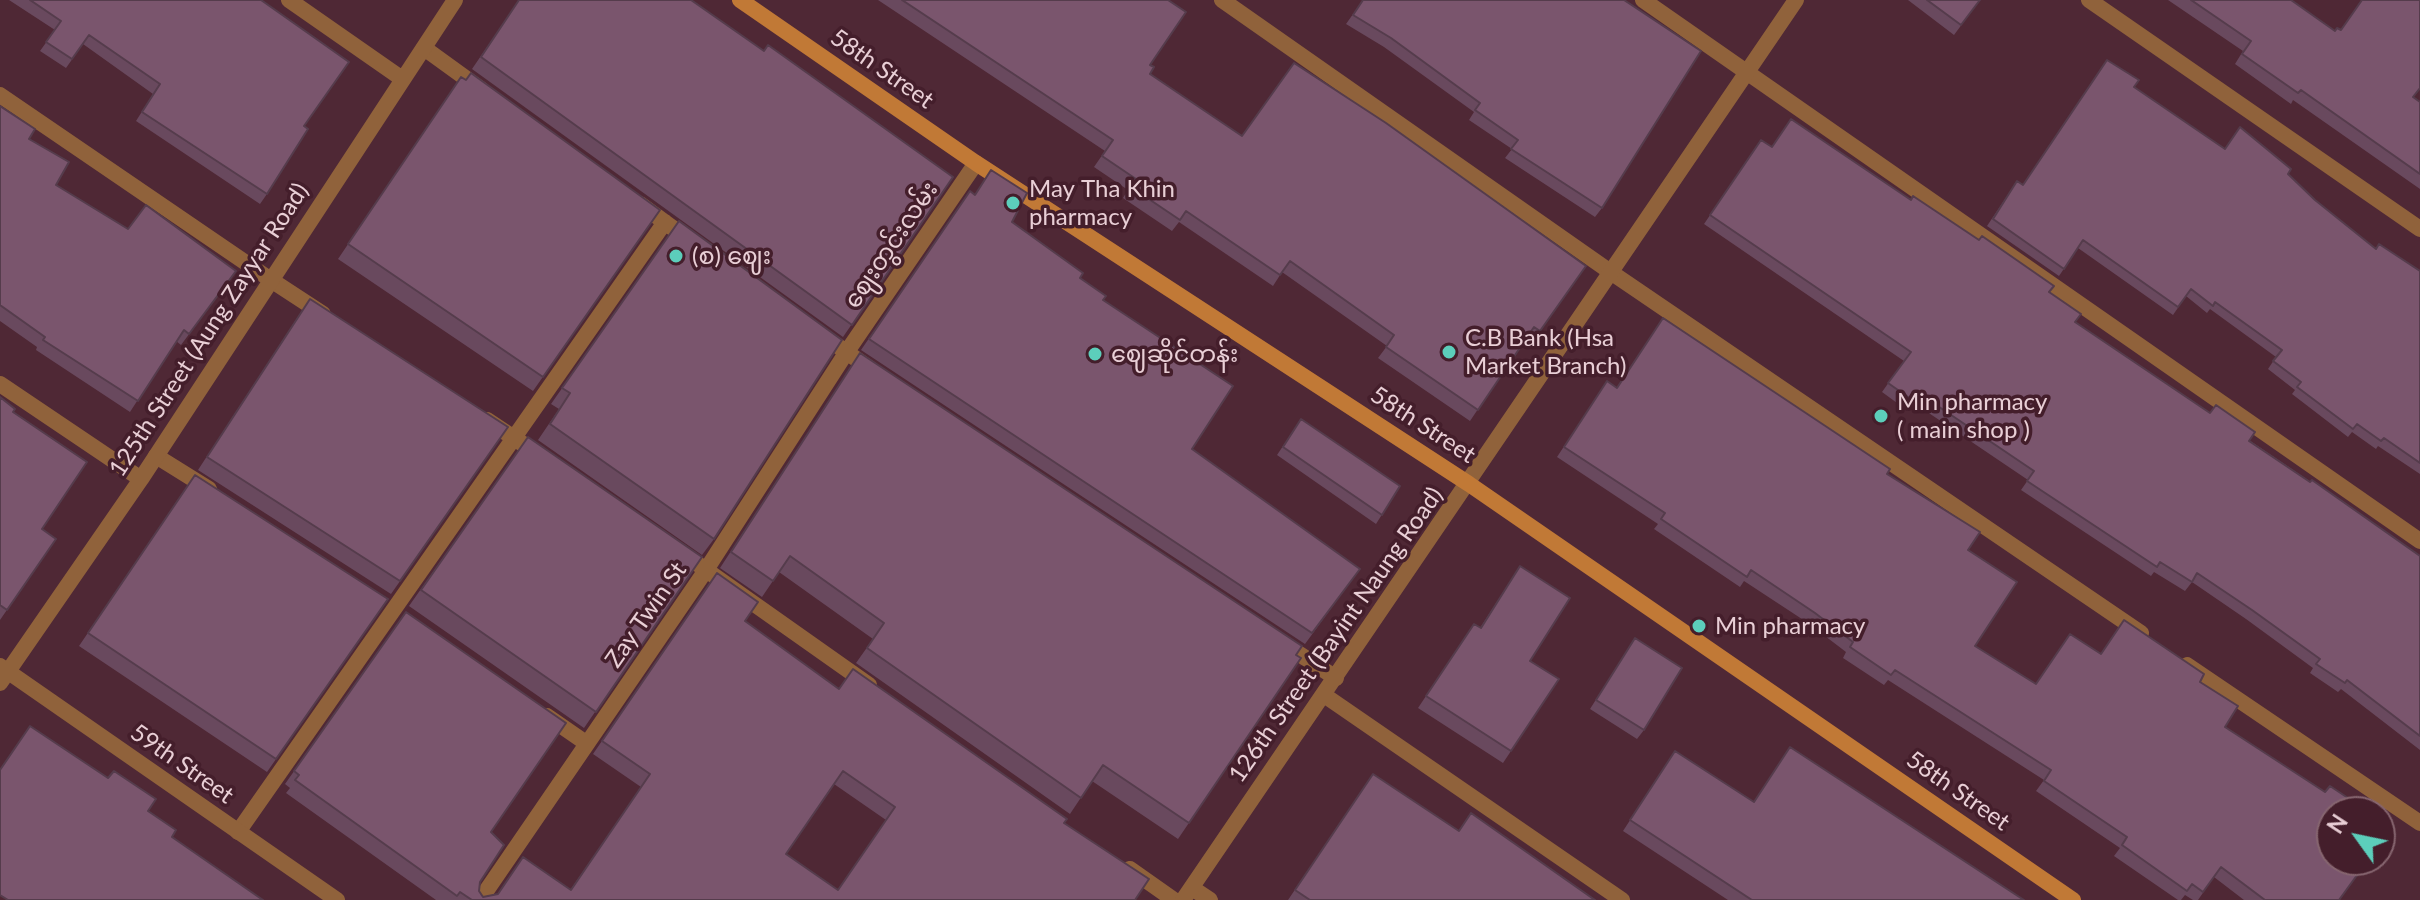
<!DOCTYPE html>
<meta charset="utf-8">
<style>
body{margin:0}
#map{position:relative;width:2420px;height:900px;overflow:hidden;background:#4f2835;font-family:Lato,sans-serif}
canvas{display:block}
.north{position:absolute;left:2316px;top:796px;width:80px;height:80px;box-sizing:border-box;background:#441e2b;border:2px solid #86656f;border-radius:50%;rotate:303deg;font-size:22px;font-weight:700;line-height:32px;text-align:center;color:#e9cfd6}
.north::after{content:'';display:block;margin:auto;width:28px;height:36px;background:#5ccebb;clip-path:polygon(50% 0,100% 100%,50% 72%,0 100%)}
</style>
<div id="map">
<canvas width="2420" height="900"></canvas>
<div class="north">N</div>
</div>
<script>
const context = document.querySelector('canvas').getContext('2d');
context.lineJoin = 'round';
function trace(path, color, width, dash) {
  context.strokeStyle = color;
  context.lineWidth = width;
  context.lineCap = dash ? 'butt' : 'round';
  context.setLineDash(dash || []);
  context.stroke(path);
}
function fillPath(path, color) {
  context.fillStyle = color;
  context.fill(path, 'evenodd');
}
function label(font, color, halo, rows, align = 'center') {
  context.font = font + ' Lato,"Noto Sans Myanmar",sans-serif';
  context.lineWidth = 7;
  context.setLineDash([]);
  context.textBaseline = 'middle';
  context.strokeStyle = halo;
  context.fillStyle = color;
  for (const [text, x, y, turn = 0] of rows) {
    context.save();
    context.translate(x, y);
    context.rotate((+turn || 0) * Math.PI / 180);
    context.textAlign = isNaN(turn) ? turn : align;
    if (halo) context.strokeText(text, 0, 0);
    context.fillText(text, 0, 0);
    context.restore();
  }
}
trace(new Path2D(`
 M 424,48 L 482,90
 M 640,204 L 689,240
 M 271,280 L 323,314
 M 822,335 L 872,370
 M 487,420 L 541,456
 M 156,456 L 209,489
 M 682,553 L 869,685
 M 1281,642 L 1336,678
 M 547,716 L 586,743
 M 238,832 L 665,222
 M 1130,869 L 1174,900
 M 480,900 L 706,570 L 846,353 L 976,163`), '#90623b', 16);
trace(new Path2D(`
 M 289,0 L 401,78
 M 1222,0 L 1612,273 L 2141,633
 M 1643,0 L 2420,541
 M 2089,0 L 2420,229
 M 0,95 L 271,280
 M 0,384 L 141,479
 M 2187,665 L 2420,823
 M 0,666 L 337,900
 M 0,683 L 141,479 L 455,0
 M 1324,695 L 1622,900
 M 1192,888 L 1210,900`), '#90623b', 16);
trace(new Path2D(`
 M 1183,900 L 1796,0`), '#90623b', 16);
trace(new Path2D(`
 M 740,0 L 976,163 L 1469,484 L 2073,900`), '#c17936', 16);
fillPath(new Path2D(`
 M 9,0 L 261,0 L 304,126 L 267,194 L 260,204 L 136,121 L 153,94 L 83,44 L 66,68 L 40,51 L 55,30 Z
 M 519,0 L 764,51 L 953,177 L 843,337 L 472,69 Z
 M 878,0 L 1168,0 L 1150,65 L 1150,74 L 1242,136 L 1586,266 L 1532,342 L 1526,338 L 1470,421 L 1378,358 L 1387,346 L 1282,272 L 1273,286 L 1179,222 L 1172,231 L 1123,198 L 1128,190 L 1094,167 L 1105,151 Z
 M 1363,0 L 1602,208 L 1595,217 L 1505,158 L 1512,149 L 1469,120 L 1474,112 L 1384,47 L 1346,24 Z
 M 1908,0 L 1980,0 L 1954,35 Z
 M 2168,0 L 2291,0 L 2420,102 L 2420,189 L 2293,100 L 2291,104 L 2235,64 L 2243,51 Z
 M 461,77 L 660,210 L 533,391 L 338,259 Z
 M 2134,87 L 2225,149 L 2288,174 L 2315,200 L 2376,249 L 2420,271 L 2420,474 L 2378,446 L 2376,449 L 2352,432 L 2348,437 L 2292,394 L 2295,390 L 2268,369 L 2276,357 L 2210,309 L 2207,313 L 2186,296 L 2173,315 L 2078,248 L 2059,276 L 1987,226 L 2017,181 L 2023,185 Z
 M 0,106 L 29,139 L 56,185 L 128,229 L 236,271 L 181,345 L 176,341 L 130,412 L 36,350 L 37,347 L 0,321 Z
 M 1761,140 L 1772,147 L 1911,200 L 2049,292 L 2075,322 L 2420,556 L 2420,750 L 2341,689 L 2338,692 L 2310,673 L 2313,668 L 2246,619 L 2192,582 L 2185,591 L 2154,572 L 2151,576 L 2021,490 L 2028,480 L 1914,403 L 1908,411 L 1882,392 L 1904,361 L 1704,224 Z
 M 970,191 L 1012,222 L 1080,278 L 1103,300 L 1192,449 L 1360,569 L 1305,644 L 861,350 Z
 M 679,221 L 714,539 L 702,555 L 538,440 L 559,409 L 551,404 Z
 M 301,312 L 508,427 L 391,594 L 198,470 Z
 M 860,353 L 1301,658 L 1178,839 L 1092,781 L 1070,814 L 856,663 L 873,639 L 779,572 L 762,597 L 720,568 Z
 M 1607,381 L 1616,388 L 1887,474 L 1968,550 L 1975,646 L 2036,684 L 2101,654 L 2200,682 L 2225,727 L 2339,900 L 2244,900 L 2214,877 L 2198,900 L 2193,900 L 2185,895 L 2181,900 L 2178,900 L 2114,856 L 2120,848 L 2036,791 L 2044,780 L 1888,680 L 1884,685 L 1843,658 L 1846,652 L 1808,623 L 1744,581 L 1740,587 L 1654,529 L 1658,524 L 1557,457 Z
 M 0,397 L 13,412 L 42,529 L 56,539 L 0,620 Z
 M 1301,419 L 1400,486 L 1376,524 L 1277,455 Z
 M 528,437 L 702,557 L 584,728 L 409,606 Z
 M 195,475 L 388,599 L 267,772 L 79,646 Z
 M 1520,566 L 1530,661 L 1559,679 L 1503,763 L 1418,708 L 1474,624 L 1480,628 Z
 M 717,573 L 745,621 L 839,689 L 1064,823 L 1135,900 L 436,900 L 286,793 L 290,788 L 285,784 L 406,612 L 491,832 L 480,882 L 479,891 L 483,897 L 497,894 L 571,889 L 641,787 L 593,754 ZM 834,784 L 886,820 L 838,890 L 786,854 Z
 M 1635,638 L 1644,730 L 1637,739 L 1590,709 Z
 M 1675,751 L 1754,802 L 2024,900 L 1728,900 L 1623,831 Z
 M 1373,774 L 1459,831 L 1595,900 L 1288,900 Z`), '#69495e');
const building = new Path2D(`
 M 30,0 L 261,0 L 349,62 L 304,126 L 308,129 L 267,194 L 142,112 L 160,84 L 89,35 L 72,59 L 46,42 L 61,21 Z
 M 519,0 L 691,0 L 764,51 L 768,45 L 953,177 L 852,325 L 481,57 Z
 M 902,0 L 1168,0 L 1186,12 L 1150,65 L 1154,67 L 1150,74 L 1242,136 L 1294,63 L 1386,123 L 1586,266 L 1540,331 L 1534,327 L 1478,410 L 1386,347 L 1394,335 L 1290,261 L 1280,275 L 1186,211 L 1180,220 L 1131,187 L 1136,179 L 1102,156 L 1113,140 Z
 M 1363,0 L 1624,0 L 1701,51 L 1602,208 L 1511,149 L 1518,140 L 1475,110 L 1480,103 L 1391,38 L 1353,15 Z
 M 1927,0 L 1980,0 L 1961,25 Z
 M 2191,0 L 2291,0 L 2335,31 L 2337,28 L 2341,30 L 2362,0 L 2420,0 L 2420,88 L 2413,97 L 2420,102 L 2420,174 L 2301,90 L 2298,93 L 2242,54 L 2251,41 Z
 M 2107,60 L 2139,80 L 2134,87 L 2225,149 L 2240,127 L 2291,169 L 2288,174 L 2315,200 L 2376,249 L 2379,244 L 2420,271 L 2420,463 L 2384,438 L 2381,441 L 2357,424 L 2353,429 L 2297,387 L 2301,382 L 2273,361 L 2282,350 L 2215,302 L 2213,306 L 2191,289 L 2178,307 L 2083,240 L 2064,269 L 1993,219 L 2017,181 L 2023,185 Z
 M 471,73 L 660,210 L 543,377 L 348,244 L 461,77 L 466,80 Z
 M 0,106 L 35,129 L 29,139 L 69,162 L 56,185 L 128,229 L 146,205 L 236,271 L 189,334 L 184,330 L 138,401 L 43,340 L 45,337 L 0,305 Z
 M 1791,119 L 1911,200 L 1913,196 L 1979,240 L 1982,236 L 2054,286 L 2049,292 L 2081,314 L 2075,322 L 2210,413 L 2216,405 L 2255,432 L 2249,441 L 2310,482 L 2312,480 L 2420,556 L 2420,736 L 2347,680 L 2345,683 L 2316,664 L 2320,659 L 2252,610 L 2197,573 L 2192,582 L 2160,562 L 2157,567 L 2027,481 L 2034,471 L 1920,394 L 1915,402 L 1888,383 L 1911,352 L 1710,215 L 1761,140 L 1772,147 Z
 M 991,170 L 1027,193 L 1012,222 L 1083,273 L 1080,278 L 1106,296 L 1103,300 L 1233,386 L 1192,449 L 1360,569 L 1312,633 L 869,339 L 970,191 L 975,195 Z
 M 679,221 L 842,340 L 714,539 L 550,424 L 570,393 L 562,388 Z
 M 310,299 L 508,427 L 400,581 L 207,457 Z
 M 1663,318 L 1890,469 L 1887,474 L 1980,532 L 1968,550 L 2017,582 L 1975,646 L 2036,684 L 2070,634 L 2101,654 L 2124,620 L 2204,674 L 2200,682 L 2238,706 L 2225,727 L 2325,792 L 2330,786 L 2369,812 L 2332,812 L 2332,860 L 2368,860 L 2339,900 L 2265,900 L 2221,867 L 2203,892 L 2192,884 L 2187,891 L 2122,845 L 2127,837 L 2044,781 L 2051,770 L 1895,670 L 1891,675 L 1850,647 L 1853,642 L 1815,613 L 1751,570 L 1747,577 L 1661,519 L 1665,513 L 1564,447 L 1607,381 L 1617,388 Z
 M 860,353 L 1302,646 L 1296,655 L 1301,658 L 1189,823 L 1103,765 L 1081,798 L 867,648 L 884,623 L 790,556 L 773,581 L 731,552 Z
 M 0,397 L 15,409 L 13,412 L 87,462 L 42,529 L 56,539 L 7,610 L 0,605 Z
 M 1301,419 L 1400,486 L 1382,515 L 1283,447 Z
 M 528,437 L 702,557 L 596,712 L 421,590 Z
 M 195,475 L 388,599 L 276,759 L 88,633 Z
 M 1520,566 L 1570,598 L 1530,661 L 1559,679 L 1511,751 L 1426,696 L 1474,624 L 1481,628 Z
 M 717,573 L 758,602 L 745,621 L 839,689 L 853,669 L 1067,819 L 1064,823 L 1149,879 L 1135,900 L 472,900 L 460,892 L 457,896 L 295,780 L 299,775 L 294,771 L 406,612 L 566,723 L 491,832 L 504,845 L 480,882 L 479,891 L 483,897 L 498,894 L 523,857 L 571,890 L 650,774 L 602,741 ZM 843,771 L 895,807 L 838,890 L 786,854 Z
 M 1635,638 L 1682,668 L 1644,730 L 1596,700 Z
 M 30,726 L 108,778 L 114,771 L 156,799 L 148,811 L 176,830 L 172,837 L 263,900 L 8,900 L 0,895 L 0,770 Z
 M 1790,747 L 2024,900 L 1752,900 L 1630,820 L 1675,751 L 1754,802 Z
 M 1373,774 L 1459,831 L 1471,813 L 1595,900 L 1310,900 L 1295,890 Z
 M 2380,819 L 2393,827 L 2380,844 Z`);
fillPath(building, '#7a556d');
trace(building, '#553c4c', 2);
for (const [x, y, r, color] of [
 [1013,203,8,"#5ccebb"],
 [676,256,8,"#5ccebb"],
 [1449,352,8,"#5ccebb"],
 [1095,354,8,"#5ccebb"],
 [1881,416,8,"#5ccebb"],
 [1699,626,8,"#5ccebb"]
]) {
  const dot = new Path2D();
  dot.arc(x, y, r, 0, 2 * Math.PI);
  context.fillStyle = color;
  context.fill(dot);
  trace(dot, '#441e2b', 3);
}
label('24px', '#e9cfd6', '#441e2b', [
 ["58th Street",882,69,35],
 ["ဈေးတွင်းလမ်း",891,245,-56],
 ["125th Street (Aung Zayyar Road)",209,330,-57],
 ["58th Street",1423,425,33],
 ["Zay Twin St",646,615,-55],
 ["126th Street (Bayint Naung Road)",1336,635,-55],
 ["59th Street",182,764,35],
 ["58th Street",1958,791,35]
]);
label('24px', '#e9cfd6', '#441e2b', [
 ["May Tha Khin",1029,189],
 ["pharmacy",1029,217],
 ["(စ) ဈေး",692,256],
 ["C.B Bank (Hsa",1465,338],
 ["Market Branch)",1465,366],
 ["ဈေဆိုင်တန်း",1111,354],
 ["Min pharmacy",1897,402],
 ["( main shop )",1897,430],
 ["Min pharmacy",1715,626]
], 'left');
</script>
